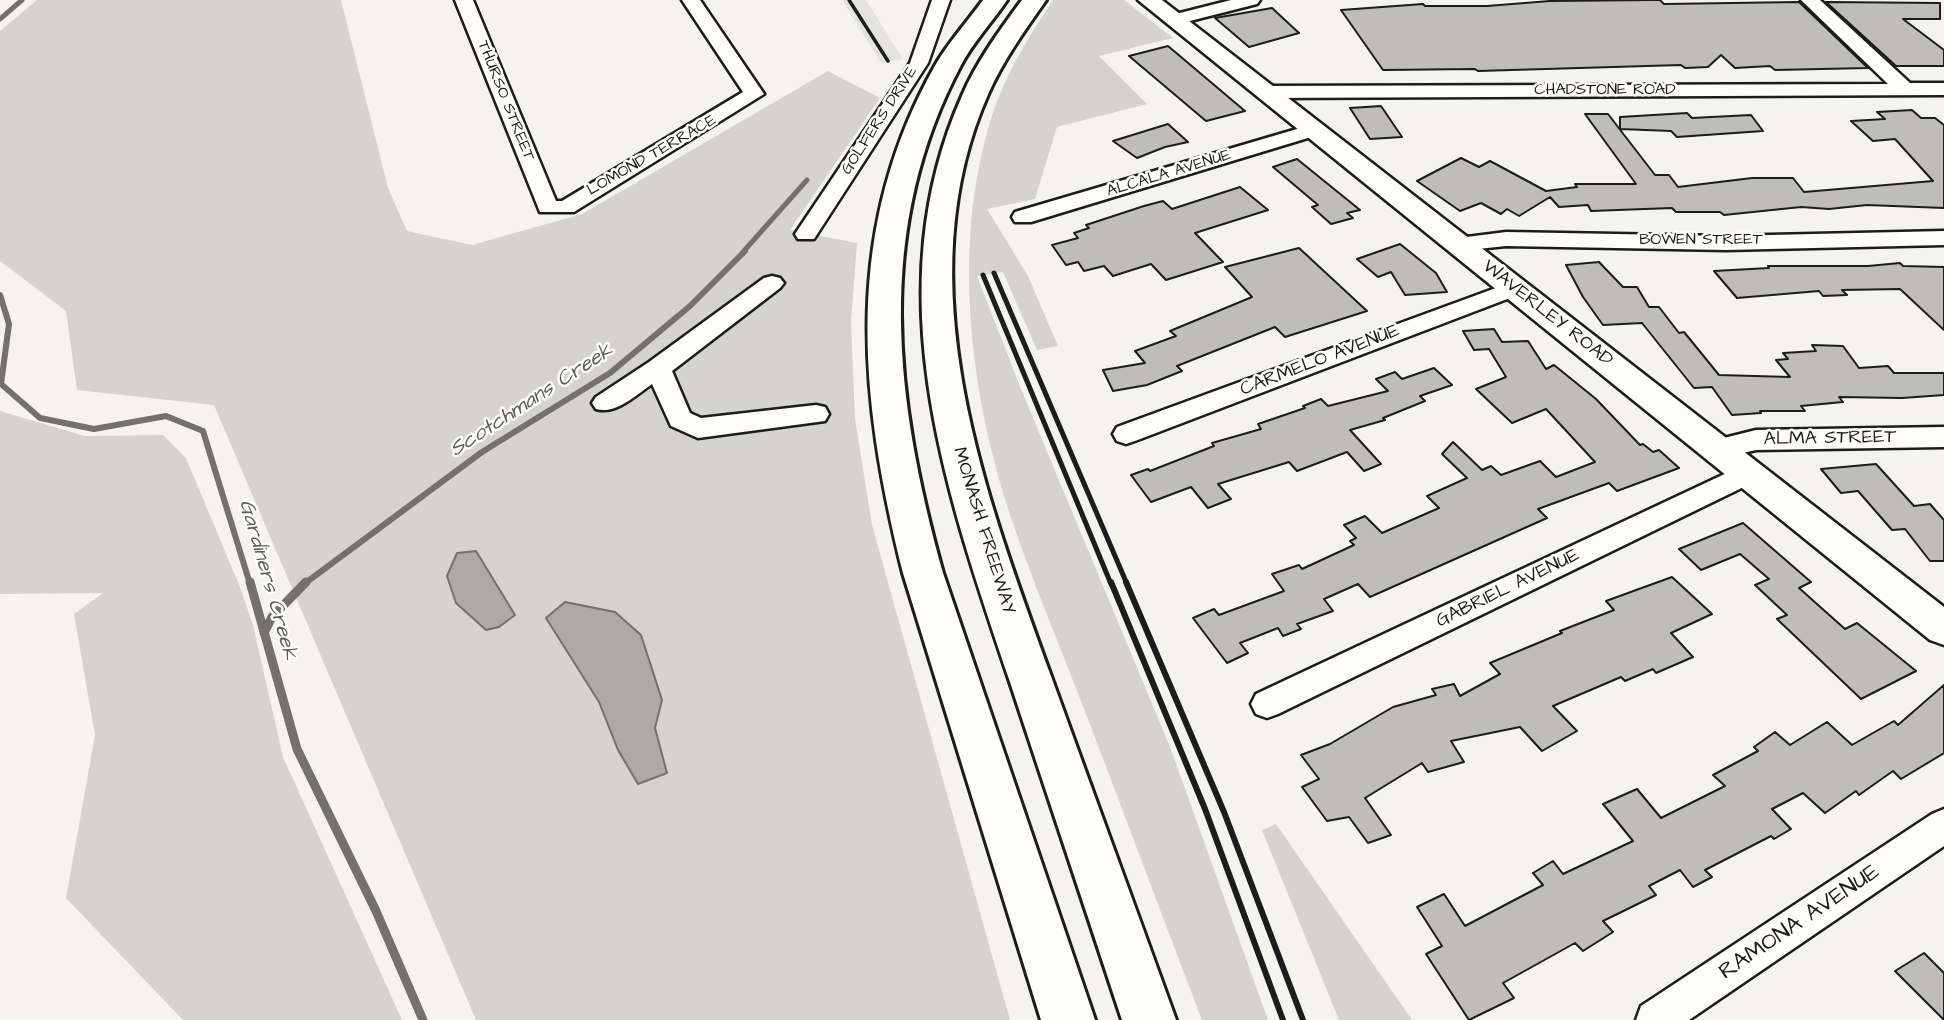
<!DOCTYPE html>
<style>
body{margin:0}
canvas{display:block;background:#f4f3ee}
</style>
<canvas width="1944" height="1020"></canvas>
<script>
const context = document.querySelector('canvas').getContext('2d');
context.lineJoin = 'round';
function fillPath(path, color) {
  context.fillStyle = color;
  context.fill(path, 'evenodd');
}
function trace(path, color, width, dash) {
  context.strokeStyle = color;
  context.lineWidth = width;
  context.lineCap = dash ? 'butt' : 'round';
  context.setLineDash(dash || []);
  context.stroke(path);
}
function label(font, color, halo, rows, align = 'center') {
  context.font = font + ' "Architects Daughter",sans-serif';
  context.lineWidth = 5;
  context.setLineDash([]);
  context.textBaseline = 'middle';
  context.strokeStyle = halo;
  context.fillStyle = color;
  for (const [text, x, y, turn = 0] of rows) {
    context.save();
    context.translate(x, y);
    context.rotate((+turn || 0) * Math.PI / 180);
    context.textAlign = isNaN(turn) ? turn : align;
    if (halo) context.strokeText(text, 0, 0);
    context.fillText(text, 0, 0);
    context.restore();
  }
}
fillPath(new Path2D(`
 M 842,0 L 866,0 L 903,59 L 881,63 Z`), '#e4e3de');
fillPath(new Path2D(`
 M 37,0 L 341,0 L 388,188 L 407,231 L 472,245 L 582,214 L 828,71 L 880,98 L 790,230 L 857,243 L 851,322 L 855,419 L 872,525 L 1010,1020 L 476,1020 L 214,405 L 77,390 L 66,311 L 0,261 L 0,31 Z
 M 1053,0 L 1124,0 L 1173,38 L 1099,56 L 1147,104 L 1057,127 L 1035,199 L 987,209 L 1028,276 L 1058,346 L 1037,350 L 1003,272 L 977,276 L 1021,389 L 1170,747 L 1268,1020 L 1202,1020 C 1161,914 1122,807 1081,701 C 1059,644 1035,587 1015,529 C 969,398 949,237 996,104 C 1010,67 1031,33 1053,0 Z
 M 0,411 L 85,436 L 163,435 L 186,458 L 240,587 L 253,625 L 283,757 L 402,1020 L 183,1020 L 66,898 L 95,735 L 74,614 L 103,593 L 0,594 Z
 M 1276,824 L 1412,1020 L 1339,1020 L 1262,830 Z`), '#d4d3cf');
const water = new Path2D(`
 M 476,551 L 515,615 L 499,627 L 486,630 L 456,603 L 447,576 L 457,553 Z
 M 565,602 L 615,612 L 641,635 L 662,700 L 655,728 L 667,773 L 638,784 L 618,750 L 599,702 L 546,618 Z`);
fillPath(water, '#abaaa6');
trace(water, '#72716f', 2);
trace(new Path2D(`
 M 0,19 L 22,0
 M 743,252 L 807,180`), '#72716f', 5);
trace(new Path2D(`
 M 0,295 L 9,324 L 1,384 L 40,418 L 94,429 L 166,416 L 203,431 L 250,584
 M 304,584 L 482,452 L 610,373 L 690,306 L 745,251`), '#72716f', 6);
trace(new Path2D(`
 M 250,582 L 297,749 L 376,911 L 423,1020
 M 264,633 L 272,617 L 306,582`), '#72716f', 9);
const building = new Path2D(`
 M 1654,0 L 1660,0 L 1664,4 L 1799,2 L 1868,68 L 1775,70 L 1770,66 L 1735,68 L 1721,55 L 1708,67 L 1685,68 L 1681,65 L 1478,71 L 1475,69 L 1383,70 L 1341,10 L 1423,4 L 1425,6 L 1487,6 L 1550,1 Z
 M 1826,2 L 1940,3 L 1940,19 L 1903,19 L 1944,50 L 1944,66 L 1896,66 Z
 M 1272,8 L 1299,33 L 1249,47 L 1215,18 Z
 M 1168,46 L 1245,111 L 1206,121 L 1129,56 Z
 M 1381,106 L 1402,137 L 1370,139 L 1350,108 Z
 M 1912,110 L 1921,118 L 1935,118 L 1944,125 L 1944,208 L 1867,205 L 1829,209 L 1801,207 L 1724,215 L 1720,212 L 1676,212 L 1672,208 L 1591,211 L 1588,205 L 1559,207 L 1550,197 L 1519,216 L 1507,209 L 1501,214 L 1481,203 L 1460,211 L 1417,181 L 1461,158 L 1479,167 L 1490,161 L 1546,191 L 1577,187 L 1575,184 L 1636,184 L 1585,114 L 1608,114 L 1655,175 L 1669,175 L 1678,187 L 1752,178 L 1793,178 L 1804,192 L 1933,181 L 1895,139 L 1873,141 L 1851,121 L 1885,119 L 1877,112 Z
 M 1687,113 L 1692,118 L 1751,115 L 1763,131 L 1677,137 L 1671,131 L 1620,129 L 1620,117 Z
 M 1168,124 L 1188,142 L 1165,147 L 1137,158 L 1113,141 Z
 M 1297,159 L 1360,210 L 1347,213 L 1353,218 L 1331,224 L 1312,207 L 1318,205 L 1273,167 Z
 M 1240,187 L 1268,210 L 1195,233 L 1223,262 L 1166,280 L 1151,264 L 1113,276 L 1104,266 L 1084,271 L 1078,262 L 1066,265 L 1052,245 L 1078,238 L 1074,233 L 1089,228 L 1086,225 L 1144,206 L 1163,201 L 1172,209 Z
 M 1400,244 L 1436,273 L 1447,292 L 1405,295 L 1391,272 L 1378,277 L 1357,259 Z
 M 1299,248 L 1367,311 L 1285,337 L 1275,327 L 1177,366 L 1182,371 L 1147,385 L 1113,391 L 1103,370 L 1145,363 L 1135,351 L 1176,336 L 1170,331 L 1252,297 L 1225,267 Z
 M 1599,262 L 1623,287 L 1637,287 L 1649,307 L 1659,307 L 1679,333 L 1684,332 L 1719,375 L 1790,377 L 1776,360 L 1788,359 L 1783,353 L 1816,351 L 1812,345 L 1843,346 L 1859,368 L 1888,366 L 1894,373 L 1944,373 L 1944,395 L 1902,398 L 1839,397 L 1843,402 L 1801,406 L 1805,411 L 1760,411 L 1761,413 L 1732,415 L 1712,387 L 1694,388 L 1642,323 L 1603,325 L 1583,297 L 1566,265 Z
 M 1900,263 L 1903,266 L 1944,267 L 1944,330 L 1900,289 L 1842,290 L 1847,295 L 1823,296 L 1819,291 L 1737,298 L 1714,271 L 1769,268 L 1768,266 L 1868,266 Z
 M 1494,329 L 1502,342 L 1528,341 L 1546,369 L 1554,365 L 1596,399 L 1640,445 L 1643,444 L 1653,452 L 1659,450 L 1679,468 L 1617,491 L 1609,483 L 1538,509 L 1547,518 L 1370,597 L 1358,584 L 1324,599 L 1333,611 L 1297,624 L 1301,629 L 1283,636 L 1278,628 L 1240,643 L 1248,653 L 1227,663 L 1193,618 L 1214,609 L 1219,615 L 1284,591 L 1272,574 L 1299,565 L 1302,569 L 1354,545 L 1350,541 L 1356,538 L 1344,525 L 1365,516 L 1382,533 L 1439,508 L 1427,496 L 1467,478 L 1442,454 L 1453,442 L 1482,470 L 1491,466 L 1501,475 L 1540,461 L 1556,477 L 1595,462 L 1546,409 L 1512,423 L 1476,389 L 1506,377 L 1489,349 L 1474,350 L 1463,331 Z
 M 1434,368 L 1452,385 L 1420,396 L 1425,401 L 1383,418 L 1385,420 L 1350,430 L 1381,464 L 1364,471 L 1347,452 L 1297,471 L 1289,462 L 1218,484 L 1231,499 L 1208,508 L 1191,487 L 1151,502 L 1131,475 L 1148,469 L 1150,471 L 1214,446 L 1212,443 L 1261,429 L 1258,424 L 1305,408 L 1303,406 L 1321,399 L 1328,406 L 1388,391 L 1376,379 L 1395,372 L 1402,379 Z
 M 1876,464 L 1914,506 L 1930,504 L 1944,520 L 1944,561 L 1930,561 L 1905,529 L 1892,530 L 1858,491 L 1841,493 L 1821,469 Z
 M 1743,523 L 1811,582 L 1799,588 L 1845,629 L 1857,623 L 1916,671 L 1861,699 L 1777,619 L 1787,615 L 1755,585 L 1769,579 L 1740,554 L 1701,570 L 1679,549 Z
 M 1672,577 L 1712,614 L 1671,633 L 1693,657 L 1656,673 L 1653,669 L 1625,681 L 1621,677 L 1553,706 L 1577,731 L 1542,751 L 1520,727 L 1451,741 L 1464,762 L 1428,772 L 1422,763 L 1365,798 L 1391,835 L 1368,843 L 1349,817 L 1327,821 L 1302,787 L 1319,779 L 1301,755 L 1330,744 L 1393,707 L 1436,695 L 1432,689 L 1454,684 L 1460,696 L 1500,674 L 1490,663 L 1562,633 L 1560,631 L 1614,610 L 1606,601 Z
 M 1944,685 L 1944,753 L 1901,779 L 1893,771 L 1859,795 L 1856,791 L 1825,813 L 1803,793 L 1772,809 L 1791,829 L 1774,839 L 1771,836 L 1705,870 L 1712,877 L 1693,887 L 1680,870 L 1649,886 L 1656,895 L 1603,921 L 1613,932 L 1583,951 L 1575,943 L 1503,983 L 1514,998 L 1469,1020 L 1426,954 L 1442,946 L 1417,907 L 1444,894 L 1465,926 L 1543,885 L 1533,873 L 1553,861 L 1563,874 L 1633,841 L 1603,804 L 1637,789 L 1661,818 L 1725,786 L 1713,775 L 1758,751 L 1754,747 L 1775,732 L 1790,745 L 1827,722 L 1852,745 L 1894,721 L 1898,725 Z
 M 1924,953 L 1944,973 L 1944,1020 L 1895,971 Z`);
fillPath(building, '#bebdba');
trace(building, '#1c1c1c', 2);
const minor = new Path2D(`
 M 455,0 L 473,0 L 556,201 L 562,201 L 743,92 L 682,0 L 700,0 L 764,94 L 574,212 L 540,212 Z
 M 932,0 L 950,0 L 928,63 L 814,239 L 798,239 L 795,234 L 910,63 Z
 M 1231,0 L 1260,0 L 1257,4 L 1174,25 L 1165,20 L 1168,16 Z
 M 1801,0 L 1820,0 L 1910,83 L 1944,83 L 1944,95 L 1265,98 L 1255,92 L 1265,86 L 1888,84 Z
 M 1314,124 L 1321,126 L 1324,130 L 1321,134 L 1031,222 L 1015,222 L 1012,217 L 1015,212 Z
 M 1944,231 L 1944,245 L 1726,250 L 1506,246 L 1459,251 L 1451,249 L 1448,244 L 1451,239 L 1506,232 L 1726,236 Z
 M 772,276 L 780,278 L 784,283 L 780,288 L 672,371 L 690,413 L 701,418 L 816,405 L 825,407 L 829,414 L 825,421 L 698,438 L 671,426 L 652,384 C 636,395 616,415 596,409 L 592,403 L 596,397 L 649,362 L 764,278 Z
 M 1515,281 L 1523,283 L 1527,288 L 1523,293 L 1135,441 L 1126,444 L 1117,441 L 1113,434 L 1117,427 Z
 M 1944,427 L 1944,447 L 1756,450 L 1717,459 L 1708,456 L 1704,449 L 1708,442 L 1756,430 Z
 M 1748,463 L 1758,466 L 1762,473 L 1758,480 L 1278,714 L 1267,718 L 1256,714 L 1251,704 L 1256,694 Z
 M 1944,809 L 1944,846 L 1689,1020 L 1636,1020 L 1641,1006 L 1932,814 Z`);
const major = new Path2D(`
 M 1138,0 L 1162,0 L 1944,607 L 1944,645 L 1930,640 Z`);
const highway = new Path2D(`
 M 983,0 L 1007,0 C 992,22 973,42 961,65 C 873,230 895,401 943,573 L 1095,1020 L 1041,1020 L 903,573 C 859,396 842,229 936,64 C 949,42 968,21 983,0 Z
 M 1022,0 L 1046,0 C 1025,30 1004,59 989,92 C 903,283 986,497 1052,679 C 1093,793 1135,906 1176,1020 L 1122,1020 C 1085,907 1047,795 1010,682 C 946,492 875,292 962,96 C 977,61 1000,30 1022,0 Z`);
trace(minor, '#1c1c1c', 5);
trace(major, '#1c1c1c', 5);
trace(highway, '#1c1c1c', 6);
fillPath(minor, '#fdfcf7');
fillPath(major, '#fdfcf7');
fillPath(highway, '#fdfcf7');
trace(new Path2D(`
 M 849,0 L 888,61`), '#1c1c1c', 3.5);
trace(new Path2D(`
 M 994,273 L 1127,584
 M 983,275 L 1111,584`), '#1c1c1c', 5);
trace(new Path2D(`
 M 1111,582 L 1205,809 L 1283,1020
 M 1126,582 L 1224,812 L 1303,1020`), '#1c1c1c', 6);
label('16px', '#1c1c1c', '#fdfcf7', [
 ["CHADSTONE ROAD",1605,91],
 ["THURSO STREET",505,101,68],
 ["GOLFERS DRIVE",880,121,-57],
 ["LOMOND TERRACE",652,156,-30],
 ["ALCALA AVENUE",1169,174,-17],
 ["BOWEN STREET",1701,241]
]);
label('19px', '#1c1c1c', '#fdfcf7', [
 ["WAVERLEY ROAD",1547,314,38],
 ["CARMELO AVENUE",1320,361,-21],
 ["ALMA STREET",1830,439,-1],
 ["MONASH FREEWAY",983,531,73],
 ["GABRIEL AVENUE",1508,589,-26]
]);
label('italic 21px', '#5c5c5a', '#fdfcf7', [
 ["Scotchmans Creek",532,401,-33],
 ["Gardiners Creek",267,580,74]
]);
label('23px', '#1c1c1c', '#fdfcf7', [
 ["RAMONA AVENUE",1800,923,-34]
]);
</script>
